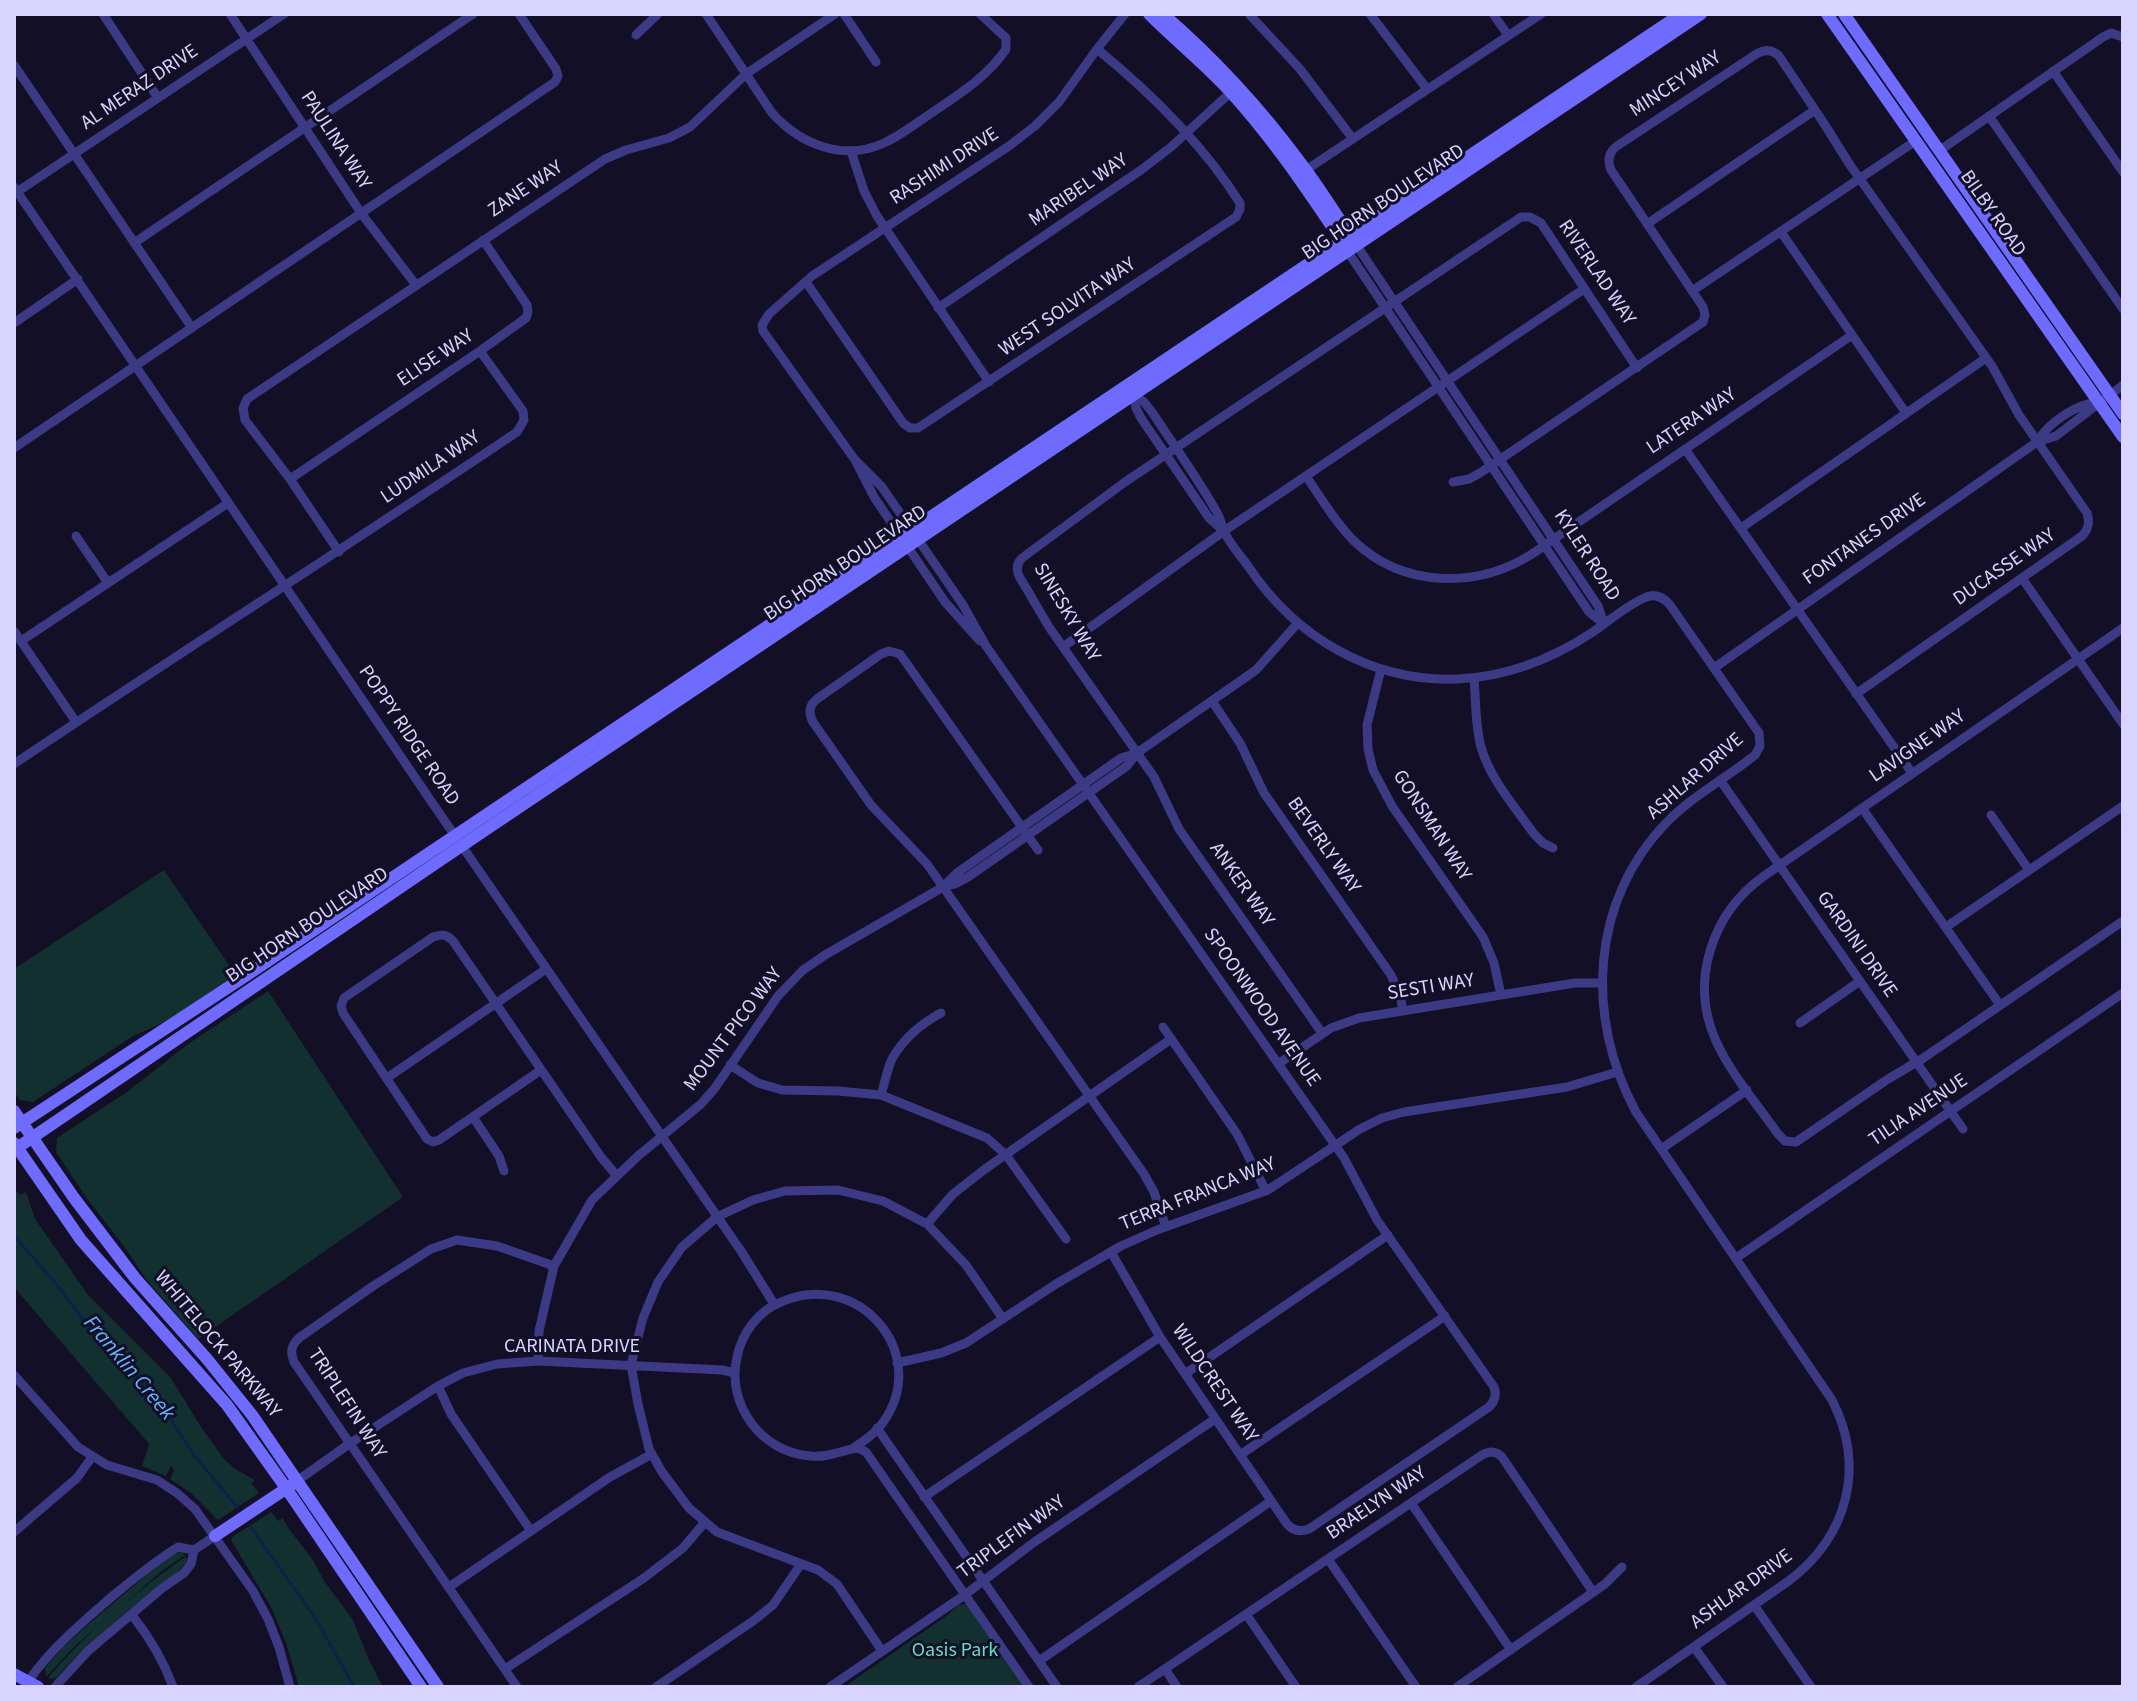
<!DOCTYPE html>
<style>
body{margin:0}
#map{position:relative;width:2137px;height:1701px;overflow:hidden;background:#130f26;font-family:"Source Sans 3",sans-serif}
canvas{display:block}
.frame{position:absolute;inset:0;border:16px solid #d9d4ff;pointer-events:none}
</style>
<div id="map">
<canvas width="2137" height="1701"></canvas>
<div class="frame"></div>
</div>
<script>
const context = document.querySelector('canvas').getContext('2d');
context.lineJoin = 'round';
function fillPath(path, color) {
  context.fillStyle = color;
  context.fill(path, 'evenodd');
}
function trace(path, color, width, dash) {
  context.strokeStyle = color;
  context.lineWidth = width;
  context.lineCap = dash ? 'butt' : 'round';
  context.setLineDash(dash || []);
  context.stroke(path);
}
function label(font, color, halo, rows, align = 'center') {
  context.font = font + ' "Source Sans 3",sans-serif';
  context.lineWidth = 6;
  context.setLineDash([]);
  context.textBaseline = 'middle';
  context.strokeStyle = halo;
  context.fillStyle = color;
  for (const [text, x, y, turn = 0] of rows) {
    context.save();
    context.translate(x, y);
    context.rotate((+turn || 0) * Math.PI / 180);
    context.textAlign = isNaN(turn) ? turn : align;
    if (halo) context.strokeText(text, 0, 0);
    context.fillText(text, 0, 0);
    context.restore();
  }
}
fillPath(new Path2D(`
 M 164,870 L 231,968 L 227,981 L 167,1021 L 133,1036 L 33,1102 L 20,1100 L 14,1091 L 14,969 Z
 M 268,991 L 403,1197 L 198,1339 L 146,1279 L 126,1249 L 88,1200 L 56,1152 L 57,1138 L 127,1092 L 188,1044 Z
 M 14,1188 L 20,1195 L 26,1192 L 35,1219 L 88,1295 L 171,1378 L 201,1427 L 224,1459 L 235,1469 L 255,1480 L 251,1483 L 259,1493 L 218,1520 L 192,1494 L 170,1479 L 174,1470 L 171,1466 L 166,1476 L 142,1466 L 149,1444 L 14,1287 Z
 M 271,1512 L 278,1521 L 283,1518 L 289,1529 L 313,1560 L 324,1581 L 353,1620 L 369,1660 L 383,1687 L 299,1687 L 287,1646 L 272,1609 L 231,1540 L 232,1537 Z
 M 181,1552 L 185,1555 L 162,1571 L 77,1644 L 46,1677 L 45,1668 C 69,1638 100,1615 129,1590 C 144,1578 162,1557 181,1552 Z
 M 186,1556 L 187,1561 C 181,1572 165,1580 154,1589 C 121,1617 86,1645 57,1677 L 53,1679 L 48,1678 C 85,1633 139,1590 186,1556 Z
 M 964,1604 L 967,1604 L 1024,1687 L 844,1687 L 949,1614 L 958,1605 Z`), '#12302f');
trace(new Path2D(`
 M 14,1236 L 54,1281 L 90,1328 L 161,1404 L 194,1455 L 237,1507
 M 250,1526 L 316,1619 L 354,1687`), '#0c2248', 3);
trace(new Path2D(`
 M 103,14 L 158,98
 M 230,14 L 361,213 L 416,285
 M 706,14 L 772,113 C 800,144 843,162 884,143 C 902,135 919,121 936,110 C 961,93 989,75 1006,49 L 1006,38 L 980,14
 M 844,14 L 876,62
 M 1249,14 L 1300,69 L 1353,139
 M 1370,14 L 1427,89
 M 1493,14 L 1508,35
 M 636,35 L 658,14
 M 14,65 L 192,328
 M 2053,71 L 2123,172
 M 1989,116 L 2123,309
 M 851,151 L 864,191 L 877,216 L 989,382
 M 1939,151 L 2103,37 L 2111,33 L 2123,37
 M 1306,170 L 1541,14
 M 14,187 L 431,801 L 741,1251 L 774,1304
 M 14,194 L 284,14
 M 1647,224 L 1815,110
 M 1781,232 L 1906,413
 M 134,243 L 473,14
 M 1357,246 L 1598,606 L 1604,624
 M 1348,252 L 1589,612 L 1604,624
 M 806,282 L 903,423 L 910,428 L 918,428 L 1236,217 L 1240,209 L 1240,203 C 1202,143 1151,93 1097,49
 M 1692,291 L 1917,140
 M 938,308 L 1141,170 L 1171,147 L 1231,92
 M 14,323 L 78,279
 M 1134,395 L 1144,402 L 1152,412 C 1173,444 1196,476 1215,509 C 1220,516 1221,524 1224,531 C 1229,543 1240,555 1248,566 C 1295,637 1371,682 1457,679 C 1507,677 1552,659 1593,632 C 1609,621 1626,606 1644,598 C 1654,593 1663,597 1670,605 L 1759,733 L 1760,746 L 1755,755 C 1727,778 1693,795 1667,822 C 1590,901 1585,1018 1636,1112 L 1832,1400 C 1866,1467 1848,1535 1790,1580 L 1636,1687
 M 1134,395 L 1136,408 L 1141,418 L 1209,518 L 1224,531
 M 2037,442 C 2049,422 2076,404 2099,402
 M 14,448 L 555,82 L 558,76 L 556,69 L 519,14
 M 1685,449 L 1912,773
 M 855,460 L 882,487 L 963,605 L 986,646 L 1344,1158 L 1377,1220 L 1494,1387 C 1497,1395 1495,1401 1489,1407 L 1309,1529 C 1301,1532 1293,1531 1287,1524 L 1160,1337 L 1111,1252
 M 1306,476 C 1321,498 1335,522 1354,541 C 1403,588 1477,589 1532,554 L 1852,335
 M 290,479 L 480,351 L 526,318 L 528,312 L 527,305 L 483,240
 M 1453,482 L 1469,479 L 1480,473 L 1703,322 L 1705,315 L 1703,307 L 1611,170 C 1607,160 1609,152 1617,146 L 1758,53 C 1766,49 1773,50 1779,56 L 1823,122 L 1850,165 L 1992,366 L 2019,415 L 2087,513 C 2090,522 2089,529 2082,536 L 1856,694
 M 1741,528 L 1986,358
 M 76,536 L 108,583
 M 339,552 L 290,479 L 245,420 L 243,408 L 247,399 L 605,159 L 626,150 L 669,138 L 690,127 L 746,74 L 835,14
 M 2022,578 L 2123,724
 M 2123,628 L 1764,876 C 1712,913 1689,981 1716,1041 C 1731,1074 1757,1104 1778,1134 L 1785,1141 L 1796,1142 L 1888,1079 L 1922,1059 L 2123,921
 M 14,631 L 76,722
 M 21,641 L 228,503
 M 980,641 L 945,602 L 874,497 L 855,460 L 763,331 L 762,325 L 769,314 L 812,276 L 1009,146 L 1035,126 L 1059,102 L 1097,49 L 1125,14
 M 1063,647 L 1224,531 L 1584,289
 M 1714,668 L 2037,442 L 2056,436 L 2123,385
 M 1381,669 L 1367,725 L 1368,749 L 1373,770 L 1392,806 L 1483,937 L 1494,963 L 1501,995
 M 1474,678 C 1476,701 1475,725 1481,747 C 1490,779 1515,807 1534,834 L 1543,843 L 1553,848
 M 1212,701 L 1240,743 L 1264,793 L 1391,975 L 1400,995 L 1403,1011
 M 14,764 C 181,652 351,544 517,432 L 524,420 L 523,411 L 480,351
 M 1720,780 L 1963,1129
 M 1862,808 L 2000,1005
 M 1991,815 L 2029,870
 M 1038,850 L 900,654 L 889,651 L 881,654 L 817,699 C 809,705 808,713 813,722 L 871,805 L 927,864 L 1144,1174 L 1154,1192 L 1166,1227
 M 943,887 L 955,884 L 968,877 L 1127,766 L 1137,753 L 1256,670 L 1297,624
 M 1946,927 L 2123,806
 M 1800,1023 L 1860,981
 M 1163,1027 L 1237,1134 L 1266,1191
 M 1322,1033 L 1179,829 L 1154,777 L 1049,627 L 1019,576 C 1016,569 1017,563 1022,558 L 1125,482 L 1521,217 L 1530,217 L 1541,223 L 1637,368
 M 1278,1064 L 1331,1028 L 1359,1018 L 1575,983 L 1602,983
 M 730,1065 L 758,1083 L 782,1090 L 838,1091 L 881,1095 L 987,1138 L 1006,1155 L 1066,1239
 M 541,1070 L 439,1140 L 433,1142 L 427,1139 L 343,1013 L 341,1006 L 344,998 L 433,937 C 442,934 446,934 453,941 L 601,1157 L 617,1176
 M 387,1078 L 546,969
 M 881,1095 C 885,1083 887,1068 893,1057 C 904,1039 922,1023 941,1013
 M 473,1117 L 499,1156 L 504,1171
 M 1661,1149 L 1747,1090
 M 927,1224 L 953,1194 L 985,1169 L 1171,1039
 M 1736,1258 L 2123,993
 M 538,1361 L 539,1331 L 554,1266 L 592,1200 L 638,1156 L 701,1104 L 715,1088 L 778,996 L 803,970 L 825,955 L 943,887 L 957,873 L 1121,758 L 1137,753
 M 897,1363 L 941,1353 L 966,1343 L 1056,1284 L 1121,1246 L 1157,1230 L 1268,1190 L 1360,1129 L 1382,1118 L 1404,1112 L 1567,1087 L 1617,1072
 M 1185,1374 L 1388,1235
 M 14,1375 L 78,1447 L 107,1465 L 157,1480 L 177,1493 L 195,1509 L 253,1591 L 268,1619 L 279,1647 L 290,1687
 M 438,1386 L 451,1414 L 531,1531
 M 877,1428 L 1057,1687
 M 852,1449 C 864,1441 876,1433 884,1421 C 931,1353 858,1268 781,1302 C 758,1311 742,1333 737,1357 C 726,1405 762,1453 811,1456 C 828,1458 842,1450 858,1448 L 866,1452 L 1029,1687
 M 1240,1455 L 1445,1316
 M 297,1481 L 349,1444 L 438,1386 L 463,1373 L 497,1364 L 538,1361 L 722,1370 L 735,1373
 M 924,1497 L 1160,1337
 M 1411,1503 L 1511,1650
 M 14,1532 L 77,1478 L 92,1457
 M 194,1550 L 215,1536
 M 1328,1559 L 1416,1687
 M 449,1587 L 610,1477 L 652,1454
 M 1754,1605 L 1811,1687
 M 1246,1614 L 1296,1687
 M 132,1615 C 150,1638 163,1659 173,1687
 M 1694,1647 L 1723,1687
 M 882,1651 L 837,1584 L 818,1570 L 717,1532 L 689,1508 L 662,1472 L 649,1449 L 638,1404 L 631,1365 L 643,1318 L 658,1282 L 682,1247 L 717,1217 L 753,1200 L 785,1191 L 838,1190 L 883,1201 L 927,1224 L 966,1265 L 1003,1319
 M 1039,1661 L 1271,1501
 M 505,1669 L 644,1578 L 683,1548 L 705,1522
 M 1165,1669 L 1177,1687
 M 29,1680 C 51,1649 79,1625 108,1600 C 131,1581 153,1562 178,1547 L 194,1550
 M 55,1687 L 88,1651 L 161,1589 L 184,1573 L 191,1564 L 194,1550
 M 517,1687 L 294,1362 C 290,1351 291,1346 299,1338 L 373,1286 L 431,1249 L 457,1240 L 497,1246 L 554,1266
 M 656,1687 L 753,1621 L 773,1605 L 801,1564
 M 830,1687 L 966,1594 L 1033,1543 L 1215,1419
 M 1138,1687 L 1482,1455 C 1489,1451 1496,1451 1502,1457 L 1593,1592
 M 1457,1687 L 1605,1584 L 1622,1567`), '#3d3a85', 9);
trace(new Path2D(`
 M 1149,14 C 1174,39 1201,61 1226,87 C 1271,135 1308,191 1345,246
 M 1163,14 C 1214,58 1260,108 1300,162 C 1320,188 1337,216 1355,243
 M 1827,14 L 2123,437
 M 1844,14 L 2123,414
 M 14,1111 L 74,1198 L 135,1278 L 207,1359 L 252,1415 L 438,1687
 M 14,1128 L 247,975 L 1681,14
 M 14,1143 L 81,1240 L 227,1405 L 286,1488 L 421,1687
 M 14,1150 L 445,857 L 1701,14
 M 215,1536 L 293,1484
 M 14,1674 L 38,1687`), '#6f6bff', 12);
label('20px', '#d9d4ff', '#130f26', [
 ["MINCEY WAY",1676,85,-33],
 ["AL MERAZ DRIVE",140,88,-34],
 ["PAULINA WAY",335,141,57],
 ["RASHIMI DRIVE",945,167,-33],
 ["ZANE WAY",526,190,-34],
 ["MARIBEL WAY",1079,191,-34],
 ["BIG HORN BOULEVARD",1384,203,-34],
 ["BILBY ROAD",1992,214,55],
 ["RIVERLAD WAY",1596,273,56],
 ["WEST SOLVITA WAY",1068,308,-34],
 ["ELISE WAY",436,359,-34],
 ["LATERA WAY",1692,422,-34],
 ["LUDMILA WAY",431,468,-34],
 ["FONTANES DRIVE",1865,540,-35],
 ["KYLER ROAD",1586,556,57],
 ["BIG HORN BOULEVARD",846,564,-34],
 ["DUCASSE WAY",2005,568,-35],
 ["SINESKY WAY",1066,613,59],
 ["POPPY RIDGE ROAD",408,736,56],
 ["LAVIGNE WAY",1918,747,-35],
 ["ASHLAR DRIVE",1696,777,-41],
 ["GONSMAN WAY",1431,826,57],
 ["BEVERLY WAY",1323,846,55],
 ["ANKER WAY",1241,885,55],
 ["BIG HORN BOULEVARD",308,926,-34],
 ["GARDINI DRIVE",1856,945,55],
 ["SESTI WAY",1431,988,-9],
 ["SPOONWOOD AVENUE",1261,1008,55],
 ["MOUNT PICO WAY",734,1030,-53],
 ["TILIA AVENUE",1919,1111,-34],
 ["TERRA FRANCA WAY",1198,1195,-22],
 ["WHITELOCK PARKWAY",217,1345,50],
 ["CARINATA DRIVE",572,1348],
 ["WILDCREST WAY",1214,1384,56],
 ["TRIPLEFIN WAY",346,1404,57],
 ["BRAELYN WAY",1377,1504,-34],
 ["TRIPLEFIN WAY",1012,1538,-36],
 ["ASHLAR DRIVE",1742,1590,-36]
]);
label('20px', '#5fe0c0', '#130f26', [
 ["Oasis Park",955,1652]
]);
label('italic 22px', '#62b6ff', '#130f26', [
 ["Franklin Creek",128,1369,50]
]);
</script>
